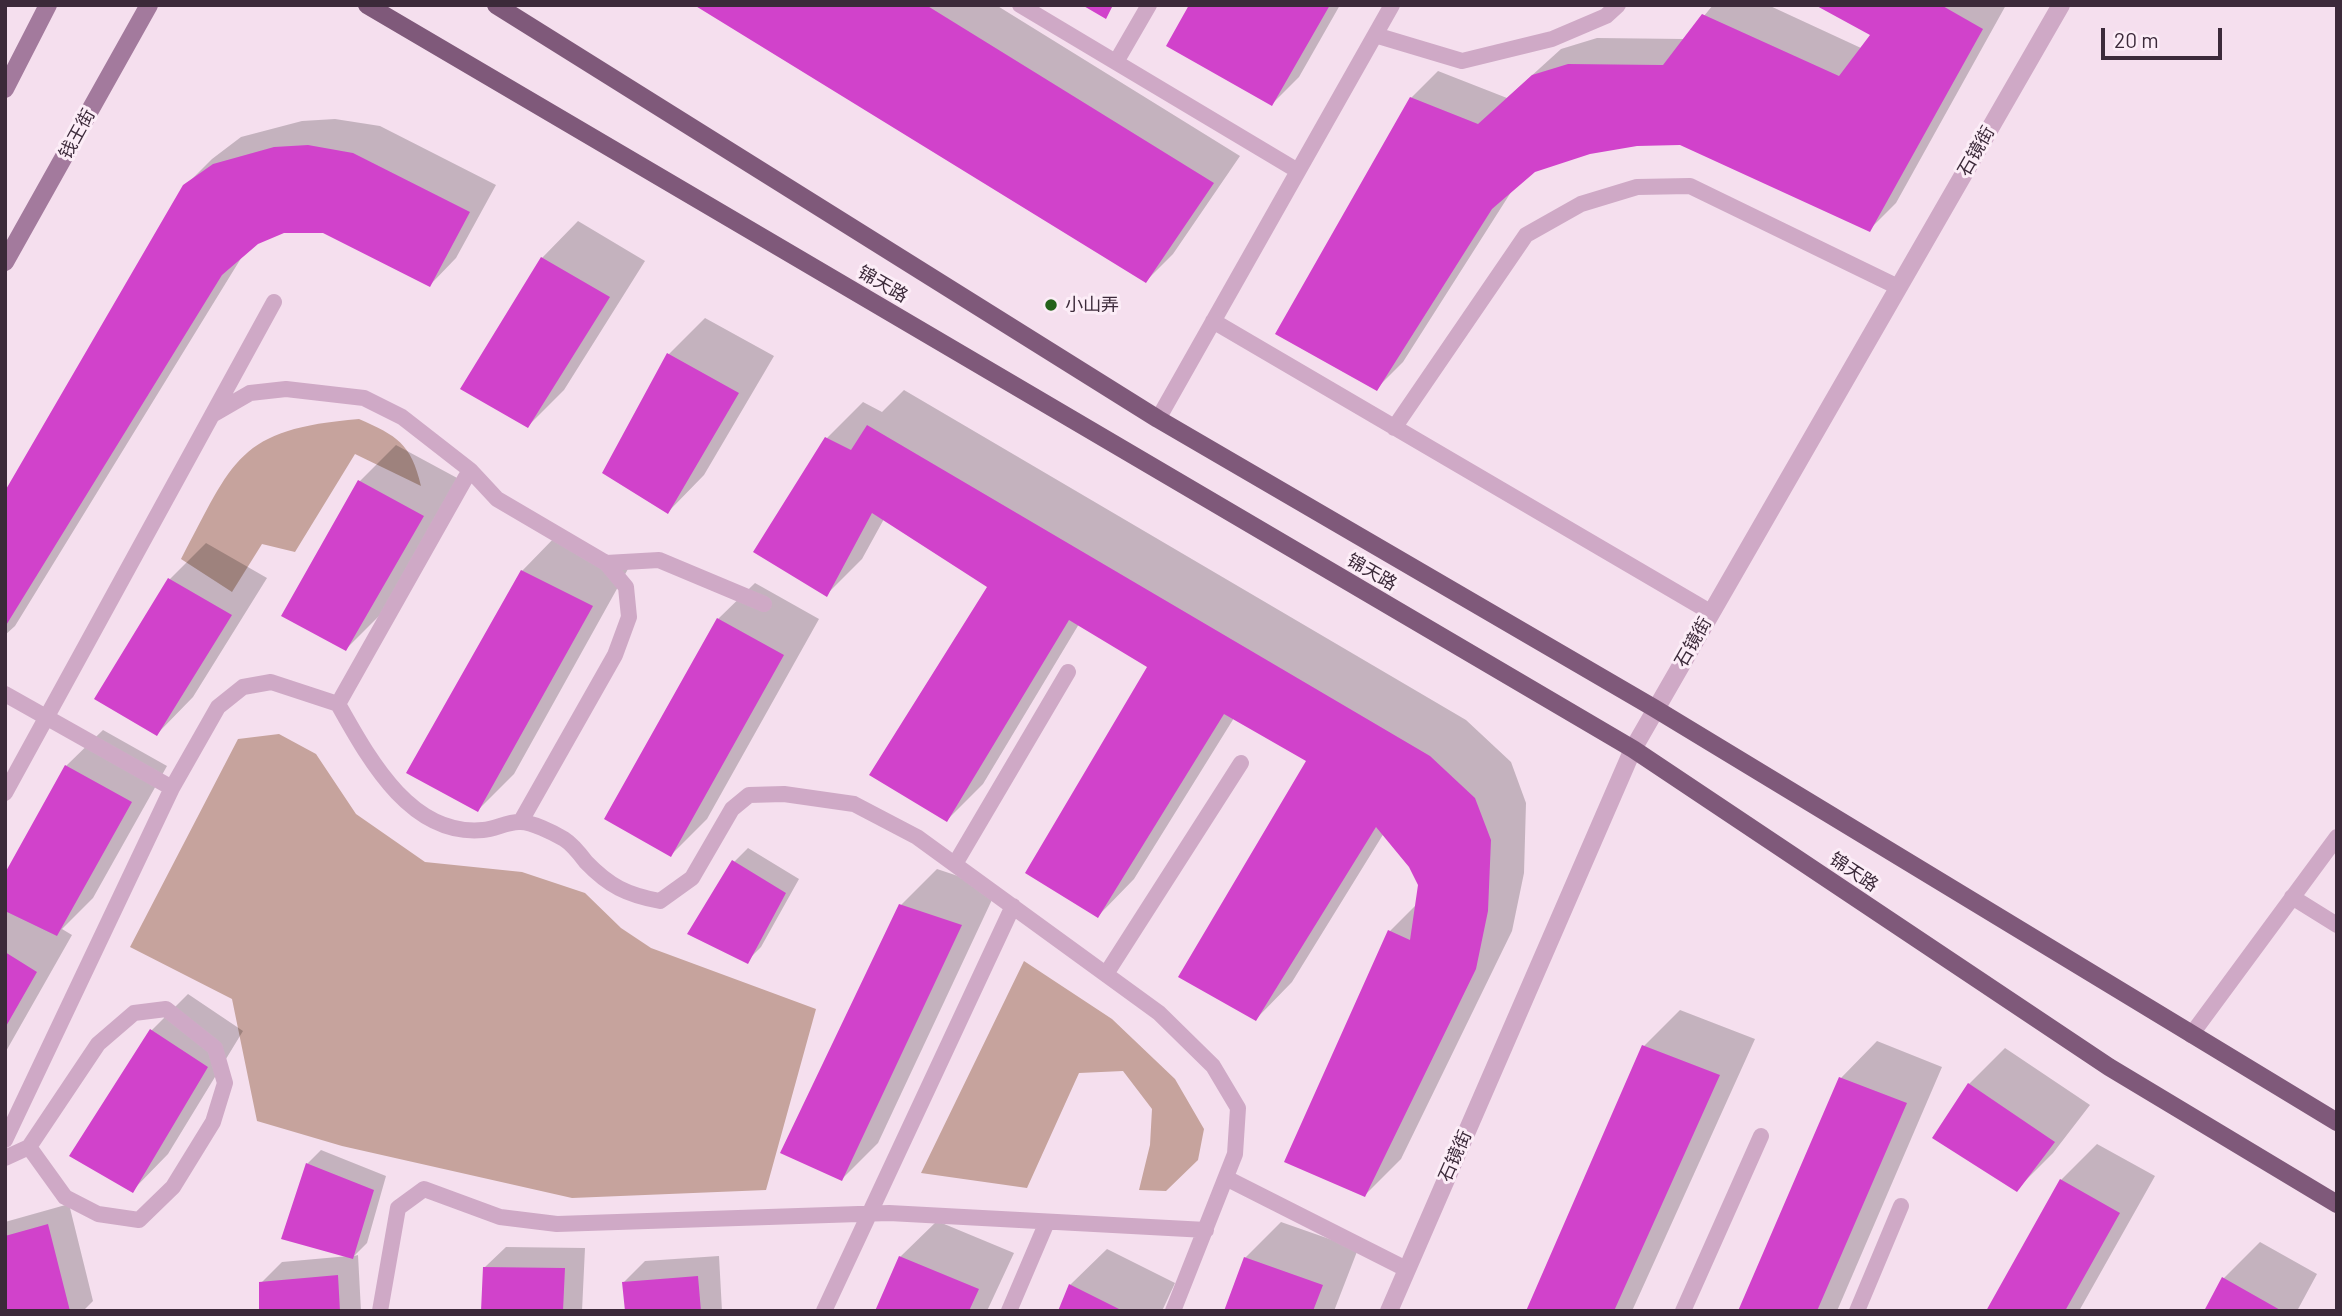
<!DOCTYPE html>
<meta charset="utf-8">
<style>
body{margin:0}
#map{position:relative;width:2342px;height:1316px;overflow:hidden;background:#f5dfee;font-family:Barlow,sans-serif}
canvas{display:block}
.frame{position:absolute;inset:0;border:7px solid #3c2a3a;pointer-events:none}
.scale{position:absolute;left:2101px;top:28px;width:121px;height:32px;box-sizing:border-box;border:4px solid #3c2a3a;border-top:0;padding-left:9px;font-size:21px;line-height:24px;white-space:nowrap;color:#3c2a3a;-webkit-text-stroke:5px #fcedf7;paint-order:stroke}
</style>
<div id="map">
<canvas width="2342" height="1316"></canvas>
<div class="frame"></div>
<div class="scale">20 m</div>
</div>
<script>
const context = document.querySelector('canvas').getContext('2d');
context.lineJoin = 'round';
function fillPath(path, color) {
  context.fillStyle = color;
  context.fill(path, 'evenodd');
}
function trace(path, color, width, dash) {
  context.strokeStyle = color;
  context.lineWidth = width;
  context.lineCap = dash ? 'butt' : 'round';
  context.setLineDash(dash || []);
  context.stroke(path);
}
function label(font, color, halo, rows, align = 'center') {
  context.font = font + ' Barlow,"Noto Sans SC",sans-serif';
  context.lineWidth = 6;
  context.setLineDash([]);
  context.textBaseline = 'middle';
  context.strokeStyle = halo;
  context.fillStyle = color;
  for (const [text, x, y, turn = 0] of rows) {
    context.save();
    context.translate(x, y);
    context.rotate((+turn || 0) * Math.PI / 180);
    context.textAlign = isNaN(turn) ? turn : align;
    if (halo) context.strokeText(text, 0, 0);
    context.fillText(text, 0, 0);
    context.restore();
  }
}
fillPath(new Path2D(`
 M 359,419 C 397,436 411,443 421,486 L 355,454 L 295,552 L 262,544 L 232,592 L 181,559 C 234,460 237,429 359,419 Z
 M 279,734 L 316,754 L 356,814 L 425,862 L 522,872 L 585,893 L 621,928 L 651,948 L 816,1009 L 766,1190 L 572,1198 L 342,1146 L 257,1121 L 232,999 L 130,947 L 238,739 Z
 M 1024,961 L 1112,1019 L 1175,1079 L 1204,1129 L 1198,1160 L 1166,1191 L 1139,1190 L 1150,1145 L 1152,1109 L 1123,1071 L 1079,1073 L 1027,1188 L 921,1173 Z`), '#c6a39d');
fillPath(new Path2D(`
 M 697,5 L 996,5 L 1240,156 L 1173,254 L 1146,281 Z
 M 1191,5 L 1340,5 L 1299,77 L 1272,104 Z
 M 1713,5 L 1768,5 L 1861,48 L 1873,34 L 1819,5 L 2006,5 L 1896,203 L 1869,230 L 1680,143 L 1637,144 L 1589,152 L 1535,171 L 1513,189 L 1403,362 L 1376,389 L 1411,98 L 1438,71 L 1507,98 L 1561,49 L 1597,38 L 1685,39 Z
 M 335,119 L 380,126 L 496,185 L 456,258 L 430,285 L 323,231 L 283,231 L 257,243 L 243,255 L 15,626 L 5,635 L 5,494 L 184,187 L 212,159 L 241,137 L 302,121 Z
 M 578,221 L 645,261 L 564,390 L 528,426 L 542,258 Z
 M 705,318 L 774,356 L 704,475 L 668,512 L 669,354 Z
 M 904,390 L 1466,720 L 1511,762 L 1526,803 L 1524,873 L 1512,931 L 1401,1159 L 1365,1195 L 1390,931 L 1417,904 L 1420,884 L 1411,866 L 1384,833 L 1292,982 L 1256,1019 L 1308,761 L 1234,718 L 1134,879 L 1098,916 L 1150,667 L 1079,624 L 983,784 L 947,820 L 990,586 L 884,519 L 862,559 L 826,595 L 827,438 L 863,402 L 882,412 Z
 M 396,445 L 459,479 L 382,613 L 346,649 L 360,481 Z
 M 558,534 L 628,569 L 514,774 L 478,810 L 522,571 Z
 M 206,543 L 267,578 L 193,697 L 157,734 L 170,579 Z
 M 755,583 L 819,619 L 707,819 L 671,855 L 606,819 L 718,619 Z
 M 103,730 L 167,766 L 93,898 L 62,929 L 72,935 L 5,1053 L 5,877 L 66,766 Z
 M 748,848 L 799,879 L 761,947 L 747,961 L 734,862 Z
 M 937,869 L 997,889 L 878,1143 L 842,1179 L 901,905 Z
 M 188,994 L 243,1031 L 168,1154 L 132,1191 L 71,1155 L 152,1030 Z
 M 1680,1010 L 1755,1039 L 1632,1311 L 1528,1311 L 1644,1046 Z
 M 1877,1041 L 1942,1067 L 1837,1311 L 1740,1311 L 1841,1078 Z
 M 2005,1048 L 2090,1105 L 2053,1153 L 2016,1190 L 1969,1084 Z
 M 2097,1144 L 2155,1176 L 2079,1311 L 1988,1311 L 2061,1180 Z
 M 321,1150 L 386,1176 L 367,1243 L 354,1256 L 358,1255 L 361,1311 L 261,1311 L 261,1283 L 282,1262 L 349,1256 L 307,1164 Z
 M 69,1204 L 93,1301 L 83,1311 L 5,1311 L 5,1222 Z
 M 937,1221 L 1014,1253 L 987,1311 L 877,1311 L 900,1257 Z
 M 1281,1222 L 1358,1249 L 1334,1311 L 1225,1311 L 1245,1258 Z
 M 2260,1242 L 2317,1274 L 2297,1311 L 2206,1311 L 2224,1278 Z
 M 506,1247 L 585,1248 L 582,1311 L 482,1311 L 485,1267 Z
 M 1107,1249 L 1175,1283 L 1162,1311 L 1059,1311 L 1070,1285 Z
 M 719,1256 L 722,1311 L 627,1311 L 624,1282 L 645,1261 Z`), '#0003');
fillPath(new Path2D(`
 M 694,5 L 926,5 L 1214,183 L 1146,283 Z
 M 1082,5 L 1113,5 L 1106,19 Z
 M 1189,5 L 1330,5 L 1272,106 L 1166,46 Z
 M 1815,5 L 1941,5 L 1983,29 L 1870,232 L 1680,145 L 1637,146 L 1590,154 L 1535,172 L 1492,209 L 1377,391 L 1275,334 L 1410,97 L 1478,124 L 1532,75 L 1568,64 L 1663,65 L 1702,14 L 1839,76 L 1870,35 Z
 M 308,145 L 353,153 L 470,212 L 430,287 L 323,233 L 284,233 L 258,244 L 222,275 L 5,627 L 5,491 L 183,185 L 213,164 L 274,147 Z
 M 541,257 L 610,297 L 528,428 L 460,389 Z
 M 667,353 L 739,393 L 668,514 L 602,473 Z
 M 867,425 L 1430,756 L 1475,798 L 1491,840 L 1488,911 L 1476,969 L 1365,1197 L 1284,1162 L 1388,930 L 1410,940 L 1418,885 L 1409,867 L 1376,827 L 1256,1021 L 1178,977 L 1306,761 L 1224,714 L 1098,918 L 1025,873 L 1147,667 L 1069,620 L 947,822 L 869,775 L 987,587 L 872,513 L 827,597 L 753,552 L 825,437 L 851,450 Z
 M 358,480 L 424,516 L 346,651 L 281,616 Z
 M 521,570 L 593,606 L 478,812 L 406,773 Z
 M 168,578 L 232,615 L 157,736 L 94,699 Z
 M 717,618 L 784,655 L 671,857 L 604,819 Z
 M 65,765 L 132,802 L 57,936 L 5,911 L 5,873 Z
 M 732,860 L 786,893 L 748,964 L 687,934 Z
 M 899,904 L 962,925 L 842,1181 L 780,1153 Z
 M 5,952 L 37,972 L 5,1028 Z
 M 150,1029 L 208,1067 L 133,1193 L 69,1156 Z
 M 1642,1045 L 1720,1075 L 1614,1311 L 1526,1311 Z
 M 1839,1077 L 1907,1103 L 1817,1311 L 1738,1311 Z
 M 1968,1083 L 2055,1142 L 2017,1192 L 1932,1138 Z
 M 306,1163 L 374,1190 L 353,1259 L 281,1239 Z
 M 2060,1179 L 2120,1213 L 2065,1311 L 1986,1311 Z
 M 48,1224 L 70,1311 L 5,1311 L 5,1236 Z
 M 899,1256 L 979,1289 L 969,1311 L 875,1311 Z
 M 1244,1257 L 1323,1285 L 1313,1311 L 1224,1311 Z
 M 483,1267 L 565,1268 L 563,1311 L 481,1311 Z
 M 338,1275 L 340,1311 L 259,1311 L 259,1282 Z
 M 698,1276 L 701,1311 L 625,1311 L 622,1282 Z
 M 2222,1277 L 2282,1311 L 2204,1311 Z
 M 1069,1284 L 1123,1311 L 1058,1311 Z`), '#d142cb');
trace(new Path2D(`
 M 1020,5 L 1298,171
 M 1375,35 L 1462,61 L 1552,39 L 1606,16 L 1618,5
 M 1116,62 L 1149,5
 M 1213,321 L 1710,612
 M 212,415 L 250,393 L 286,389 L 364,398 L 402,417 L 470,470 L 497,499 L 606,563 L 626,587 L 629,617 L 615,655 L 521,821
 M 1158,419 L 1392,5
 M 1394,428 L 1526,235 L 1581,204 L 1637,187 L 1690,186 L 1898,287
 M 606,563 L 659,560 L 764,604
 M 5,694 L 172,788
 M 338,704 L 470,470
 M 5,793 L 274,302
 M 955,864 L 1068,672
 M 2292,897 L 2337,925
 M 1106,974 L 1241,763
 M 2191,1035 L 2337,837
 M 5,1140 L 172,788 L 218,707 L 243,687 L 271,682 L 338,704 C 368,757 410,837 483,830 C 495,829 507,822 519,822 C 530,821 554,833 564,839 C 572,844 580,854 586,862 C 609,886 627,895 660,901 L 692,878 L 732,809 L 749,795 L 784,794 L 854,804 L 917,837 L 1159,1013 L 1213,1066 L 1238,1108 L 1235,1154 L 1173,1311
 M 5,1158 L 29,1147 L 98,1044 L 134,1013 L 166,1009 L 215,1048 L 225,1083 L 213,1122 L 173,1187 L 139,1220 L 98,1214 L 65,1197 L 29,1147
 M 1226,1178 L 1406,1269
 M 380,1311 L 398,1208 L 424,1189 L 500,1217 L 557,1224 L 889,1213 L 1206,1230
 M 824,1311 L 1013,906
 M 1009,1311 L 1047,1222
 M 1683,1311 L 1761,1136
 M 1857,1311 L 1901,1206`), '#cfa9c6', 16);
trace(new Path2D(`
 M 1389,1311 L 1633,749 L 2061,5`), '#cfa9c6', 18);
trace(new Path2D(`
 M 5,89 L 48,5
 M 5,262 L 149,5`), '#a37a9d', 18);
trace(new Path2D(`
 M 367,5 L 1633,749 L 2109,1067 L 2337,1204
 M 496,5 L 1158,419 L 1654,708 L 2337,1122`), '#7f597a', 18);
for (const [x, y, r, color] of [
 [1051,305,7,"#24621a"]
]) {
  const dot = new Path2D();
  dot.arc(x, y, r, 0, 2 * Math.PI);
  context.fillStyle = color;
  context.fill(dot);
  trace(dot, '#fcedf7', 2.5);
}
label('18px', '#3c2a3a', '#fcedf7', [
 ["钱王街",77,134,-61],
 ["石镜街",1976,151,-60],
 ["锦天路",883,284,30],
 ["锦天路",1372,572,30],
 ["石镜街",1693,642,-60],
 ["锦天路",1854,872,34],
 ["石镜街",1455,1156,-66]
]);
label('18px', '#3c2a3a', '#fcedf7', [
 ["小山弄",1065,305]
], 'left');
</script>
